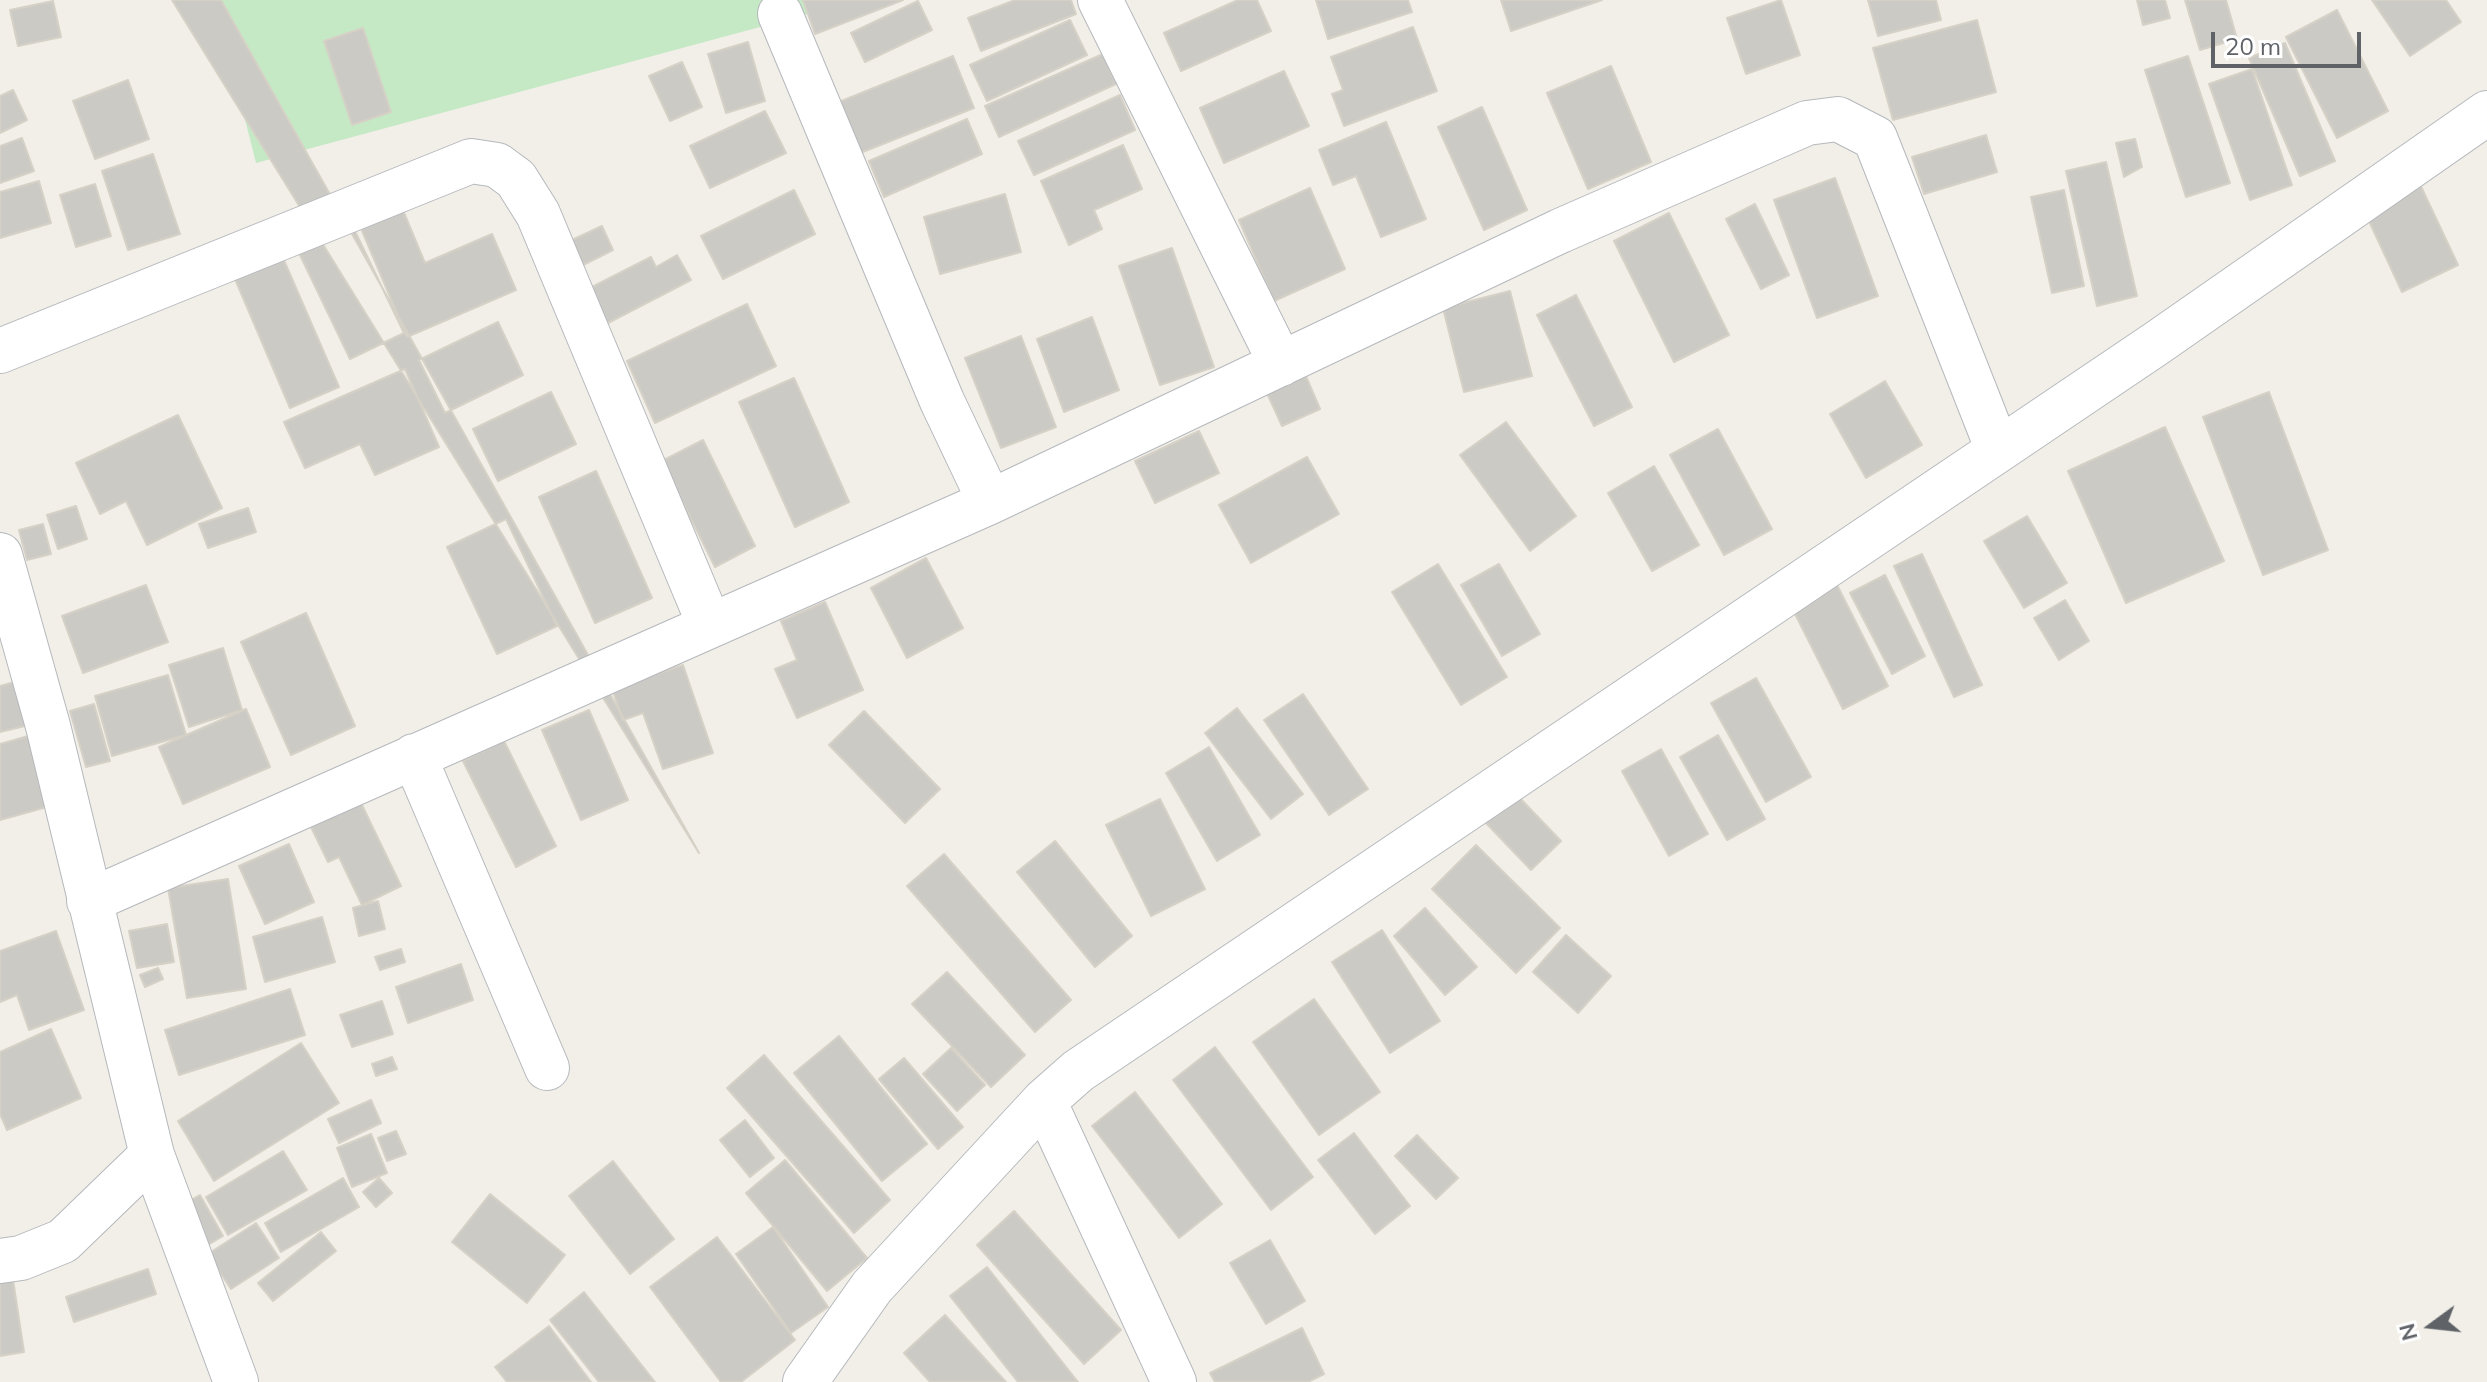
<!DOCTYPE html>
<style>
body{margin:0}
#map{position:relative;width:2487px;height:1382px;overflow:hidden;background:#f1efe8;font-family:Mulish,sans-serif}
canvas{display:block}
.north{position:absolute;left:2391px;top:1286px;width:80px;height:80px;-webkit-text-stroke:6px #fff;paint-order:stroke;rotate:255deg;font-size:22px;font-weight:700;line-height:32px;text-align:center;color:#5f6368}
.north::after{content:'';display:block;margin:auto;width:28px;height:36px;background:#5f6368;clip-path:polygon(50% 0,100% 100%,50% 72%,0 100%)}
.scale{position:absolute;left:2211px;top:32px;width:150px;height:36px;box-sizing:border-box;border:4px solid #5f6368;border-top:0;padding-left:10px;font-size:24px;line-height:28px;white-space:nowrap;color:#5f6368;-webkit-text-stroke:6px #fff;paint-order:stroke}
</style>
<div id="map">
<canvas width="2487" height="1382"></canvas>
<div class="north">N</div>
<div class="scale">20 m</div>
</div>
<script>
const context = document.querySelector('canvas').getContext('2d');
context.lineJoin = 'round';
function fillPath(path, color) {
  context.fillStyle = color;
  context.fill(path, 'evenodd');
}
function trace(path, color, width, dash) {
  context.strokeStyle = color;
  context.lineWidth = width;
  context.lineCap = dash ? 'butt' : 'round';
  context.setLineDash(dash || []);
  context.stroke(path);
}
fillPath(new Path2D(`
 M 215,0 L 860,0 L 256,163 Z`), '#c5e8c5');
const building = new Path2D(`
 M 172,0 L 221,0 L 699,853 Z
 M 803,0 L 903,0 L 815,34 Z
 M 1015,0 L 1071,0 L 1076,14 L 981,51 L 968,18 Z
 M 1238,0 L 1257,0 L 1271,31 L 1181,71 L 1164,33 Z
 M 1316,0 L 1408,0 L 1412,12 L 1328,39 Z
 M 1501,0 L 1602,0 L 1511,31 Z
 M 1781,0 L 1800,55 L 1746,74 L 1727,18 Z
 M 1868,0 L 1936,0 L 1941,20 L 1878,36 Z
 M 2137,0 L 2165,0 L 2170,18 L 2143,25 Z
 M 2185,0 L 2226,0 L 2237,39 L 2200,50 Z
 M 2372,0 L 2446,0 L 2461,22 L 2410,56 Z
 M 53,1 L 61,37 L 18,46 L 10,10 Z
 M 918,1 L 932,30 L 865,62 L 851,33 Z
 M 2337,10 L 2388,111 L 2337,138 L 2286,37 Z
 M 1070,20 L 1087,55 L 987,101 L 970,65 Z
 M 1977,20 L 1996,92 L 1893,120 L 1873,48 Z
 M 1413,27 L 1437,91 L 1344,126 L 1332,94 L 1343,90 L 1331,57 Z
 M 363,28 L 391,112 L 352,125 L 324,41 Z
 M 748,42 L 765,101 L 726,113 L 708,54 Z
 M 2285,43 L 2335,161 L 2300,176 L 2249,58 Z
 M 1103,54 L 1116,84 L 999,137 L 985,106 Z
 M 953,56 L 974,108 L 855,155 L 834,104 Z
 M 2188,56 L 2230,183 L 2186,197 L 2145,70 Z
 M 682,62 L 702,107 L 670,121 L 649,76 Z
 M 1611,66 L 1651,162 L 1588,189 L 1547,93 Z
 M 2252,69 L 2292,185 L 2250,200 L 2209,84 Z
 M 1284,71 L 1309,126 L 1224,163 L 1200,108 Z
 M 128,80 L 149,139 L 95,159 L 73,101 Z
 M 13,90 L 27,120 L 0,133 L 0,96 Z
 M 1120,95 L 1135,130 L 1034,175 L 1018,141 Z
 M 1482,107 L 1527,210 L 1484,230 L 1438,127 Z
 M 765,111 L 786,153 L 710,188 L 690,146 Z
 M 967,119 L 982,154 L 884,197 L 869,161 Z
 M 1386,122 L 1426,219 L 1381,237 L 1356,176 L 1333,185 L 1319,150 Z
 M 1986,135 L 1997,172 L 1924,194 L 1912,157 Z
 M 22,138 L 34,171 L 0,183 L 0,146 Z
 M 2135,139 L 2142,167 L 2124,177 L 2116,143 Z
 M 1123,145 L 1142,189 L 1094,210 L 1102,229 L 1069,245 L 1041,181 Z
 M 153,154 L 180,234 L 128,250 L 102,171 Z
 M 2106,162 L 2137,296 L 2097,306 L 2066,171 Z
 M 1835,178 L 1878,296 L 1817,318 L 1774,200 Z
 M 2418,180 L 2458,265 L 2402,292 L 2362,206 Z
 M 39,181 L 51,223 L 0,238 L 0,192 Z
 M 95,184 L 111,236 L 76,247 L 60,195 Z
 M 1310,188 L 1345,269 L 1274,301 L 1239,220 Z
 M 794,190 L 815,234 L 723,279 L 701,236 Z
 M 2064,190 L 2084,286 L 2052,293 L 2031,197 Z
 M 1005,194 L 1021,252 L 940,274 L 924,217 Z
 M 1755,204 L 1789,275 L 1761,289 L 1726,219 Z
 M 402,208 L 425,263 L 492,234 L 516,290 L 407,337 L 360,226 Z
 M 1669,213 L 1729,335 L 1674,362 L 1614,241 Z
 M 602,226 L 613,250 L 583,265 L 572,240 Z
 M 353,227 L 404,333 L 350,359 L 299,253 Z
 M 1172,248 L 1214,367 L 1160,385 L 1119,266 Z
 M 677,255 L 691,280 L 606,324 L 588,289 L 651,257 L 656,267 Z
 M 283,258 L 339,387 L 290,408 L 235,279 Z
 M 1510,291 L 1532,376 L 1464,392 L 1443,308 Z
 M 1576,295 L 1632,407 L 1594,426 L 1537,315 Z
 M 747,304 L 776,366 L 655,423 L 627,361 Z
 M 1092,317 L 1119,390 L 1064,412 L 1037,339 Z
 M 498,322 L 523,375 L 445,413 L 419,360 Z
 M 1021,336 L 1056,427 L 1001,448 L 965,358 Z
 M 405,369 L 439,447 L 375,475 L 360,444 L 305,468 L 284,422 Z
 M 1305,374 L 1320,409 L 1282,426 L 1266,391 Z
 M 794,378 L 849,502 L 795,527 L 739,402 Z
 M 1885,381 L 1922,445 L 1866,478 L 1830,414 Z
 M 551,392 L 576,444 L 498,481 L 473,429 Z
 M 2269,392 L 2328,550 L 2263,575 L 2203,417 Z
 M 178,415 L 222,508 L 147,545 L 126,501 L 100,514 L 76,463 Z
 M 1506,422 L 1576,516 L 1530,551 L 1460,455 Z
 M 2165,427 L 2224,561 L 2126,603 L 2068,471 Z
 M 1718,429 L 1772,529 L 1724,555 L 1670,455 Z
 M 1199,431 L 1219,473 L 1155,503 L 1135,461 Z
 M 703,440 L 755,546 L 715,567 L 662,461 Z
 M 1307,457 L 1339,514 L 1251,563 L 1219,505 Z
 M 1654,466 L 1699,545 L 1652,571 L 1608,493 Z
 M 596,471 L 652,598 L 595,623 L 539,497 Z
 M 76,506 L 87,539 L 58,549 L 47,515 Z
 M 248,508 L 256,532 L 208,548 L 199,524 Z
 M 2027,516 L 2067,583 L 2024,608 L 1984,541 Z
 M 506,519 L 557,626 L 497,654 L 447,547 Z
 M 43,524 L 51,554 L 27,560 L 19,530 Z
 M 1922,554 L 1982,685 L 1954,697 L 1894,566 Z
 M 926,558 L 963,628 L 907,658 L 871,588 Z
 M 1438,564 L 1507,677 L 1461,705 L 1392,592 Z
 M 1499,564 L 1540,634 L 1502,656 L 1461,585 Z
 M 1831,573 L 1888,686 L 1843,709 L 1786,596 Z
 M 1885,575 L 1925,656 L 1892,674 L 1850,593 Z
 M 146,585 L 168,642 L 83,673 L 62,616 Z
 M 2065,600 L 2089,641 L 2059,660 L 2034,618 Z
 M 825,602 L 863,690 L 797,718 L 775,669 L 797,660 L 781,621 Z
 M 306,613 L 355,726 L 291,755 L 241,642 Z
 M 223,648 L 242,710 L 189,727 L 169,665 Z
 M 683,665 L 713,753 L 663,769 L 643,713 L 623,720 L 612,689 Z
 M 168,675 L 186,735 L 112,756 L 95,696 Z
 M 1756,678 L 1811,777 L 1766,802 L 1711,703 Z
 M 18,681 L 29,725 L 0,732 L 0,686 Z
 M 1303,694 L 1368,789 L 1329,815 L 1264,720 Z
 M 94,704 L 110,761 L 86,767 L 70,711 Z
 M 1237,708 L 1303,794 L 1271,819 L 1205,733 Z
 M 246,709 L 270,767 L 183,804 L 159,747 Z
 M 589,710 L 628,800 L 581,820 L 542,730 Z
 M 864,711 L 940,789 L 905,823 L 829,745 Z
 M 35,734 L 54,805 L 0,820 L 0,744 Z
 M 1718,735 L 1765,819 L 1727,840 L 1680,757 Z
 M 504,741 L 556,846 L 516,867 L 463,761 Z
 M 1209,747 L 1260,835 L 1217,861 L 1166,773 Z
 M 1661,749 L 1708,834 L 1669,856 L 1622,771 Z
 M 1515,793 L 1561,841 L 1531,870 L 1485,822 Z
 M 1160,799 L 1205,889 L 1151,916 L 1106,825 Z
 M 361,803 L 401,886 L 362,905 L 339,857 L 328,862 L 311,827 Z
 M 1055,841 L 1132,936 L 1095,967 L 1017,872 Z
 M 289,844 L 314,902 L 265,924 L 239,866 Z
 M 1476,845 L 1560,928 L 1516,973 L 1432,889 Z
 M 944,854 L 1071,1000 L 1035,1032 L 907,886 Z
 M 228,879 L 246,989 L 187,998 L 168,888 Z
 M 378,901 L 385,929 L 359,936 L 353,908 Z
 M 1425,908 L 1477,967 L 1445,995 L 1394,936 Z
 M 322,917 L 335,962 L 265,982 L 253,937 Z
 M 167,924 L 174,962 L 137,968 L 129,931 Z
 M 1382,930 L 1440,1021 L 1390,1053 L 1332,962 Z
 M 56,931 L 84,1010 L 29,1030 L 17,995 L 0,1002 L 0,951 Z
 M 1566,935 L 1611,976 L 1578,1013 L 1533,972 Z
 M 401,949 L 405,962 L 380,970 L 375,957 Z
 M 461,964 L 473,1000 L 408,1023 L 396,987 Z
 M 158,968 L 163,979 L 145,987 L 140,975 Z
 M 947,972 L 1025,1055 L 991,1087 L 912,1004 Z
 M 290,989 L 305,1035 L 179,1075 L 165,1030 Z
 M 1314,999 L 1380,1092 L 1319,1135 L 1253,1042 Z
 M 382,1001 L 393,1034 L 352,1047 L 340,1015 Z
 M 51,1029 L 81,1098 L 7,1130 L 0,1114 L 0,1052 Z
 M 839,1036 L 927,1144 L 882,1181 L 794,1073 Z
 M 301,1043 L 339,1103 L 214,1181 L 178,1121 Z
 M 1215,1047 L 1313,1177 L 1271,1210 L 1173,1080 Z
 M 951,1048 L 985,1085 L 957,1111 L 923,1074 Z
 M 764,1055 L 890,1200 L 854,1233 L 727,1088 Z
 M 392,1057 L 397,1069 L 376,1076 L 372,1064 Z
 M 904,1058 L 963,1127 L 938,1149 L 879,1079 Z
 M 1135,1092 L 1222,1204 L 1179,1238 L 1092,1126 Z
 M 371,1100 L 381,1123 L 339,1143 L 328,1119 Z
 M 745,1120 L 774,1158 L 750,1177 L 720,1140 Z
 M 396,1131 L 406,1154 L 387,1161 L 378,1138 Z
 M 1354,1133 L 1410,1206 L 1375,1234 L 1318,1160 Z
 M 371,1134 L 387,1173 L 352,1187 L 337,1148 Z
 M 1417,1135 L 1458,1178 L 1436,1199 L 1395,1156 Z
 M 283,1151 L 307,1190 L 228,1235 L 206,1197 Z
 M 785,1160 L 867,1258 L 827,1291 L 746,1193 Z
 M 613,1161 L 674,1239 L 630,1274 L 569,1196 Z
 M 343,1178 L 359,1207 L 281,1252 L 265,1223 Z
 M 379,1178 L 392,1193 L 376,1207 L 363,1192 Z
 M 490,1194 L 565,1255 L 527,1303 L 452,1242 Z
 M 200,1195 L 223,1236 L 196,1252 L 173,1210 Z
 M 1014,1211 L 1121,1330 L 1084,1364 L 977,1245 Z
 M 256,1223 L 279,1258 L 231,1289 L 208,1254 Z
 M 773,1227 L 828,1307 L 791,1333 L 736,1254 Z
 M 321,1232 L 336,1251 L 273,1301 L 258,1283 Z
 M 717,1237 L 795,1340 L 741,1382 L 721,1382 L 650,1287 Z
 M 1270,1240 L 1305,1301 L 1266,1324 L 1230,1263 Z
 M 987,1267 L 1078,1382 L 1018,1382 L 950,1296 Z
 M 148,1269 L 156,1294 L 74,1322 L 66,1297 Z
 M 13,1280 L 24,1352 L 0,1356 L 0,1282 Z
 M 584,1292 L 655,1382 L 599,1382 L 550,1320 Z
 M 945,1315 L 1006,1382 L 930,1382 L 904,1353 Z
 M 549,1326 L 591,1382 L 507,1382 L 495,1367 Z
 M 1302,1328 L 1324,1374 L 1308,1382 L 1215,1382 L 1210,1373 Z`);
fillPath(building, '#cccac5');
trace(building, '#d6d1c6', 2);
const minor = new Path2D(`
 M 1100,0 L 1281,364
 M 780,14 L 942,401 L 990,502
 M 0,351 L 471,161 L 497,165 L 516,179 L 538,214 L 710,626
 M 0,555 L 48,726 L 152,1155 L 236,1382
 M 414,756 L 547,1068
 M 89,901 L 990,502 L 1560,231 L 1807,123 L 1838,119 L 1875,138 L 1998,450
 M 1044,1101 L 1174,1382
 M 0,1261 L 21,1258 L 63,1241 L 152,1155
 M 805,1382 L 872,1287 L 1044,1101 L 1078,1071 L 2157,343 L 2487,113`);
trace(minor, '#b5b8bc', 46);
trace(minor, '#fff', 44);
</script>
